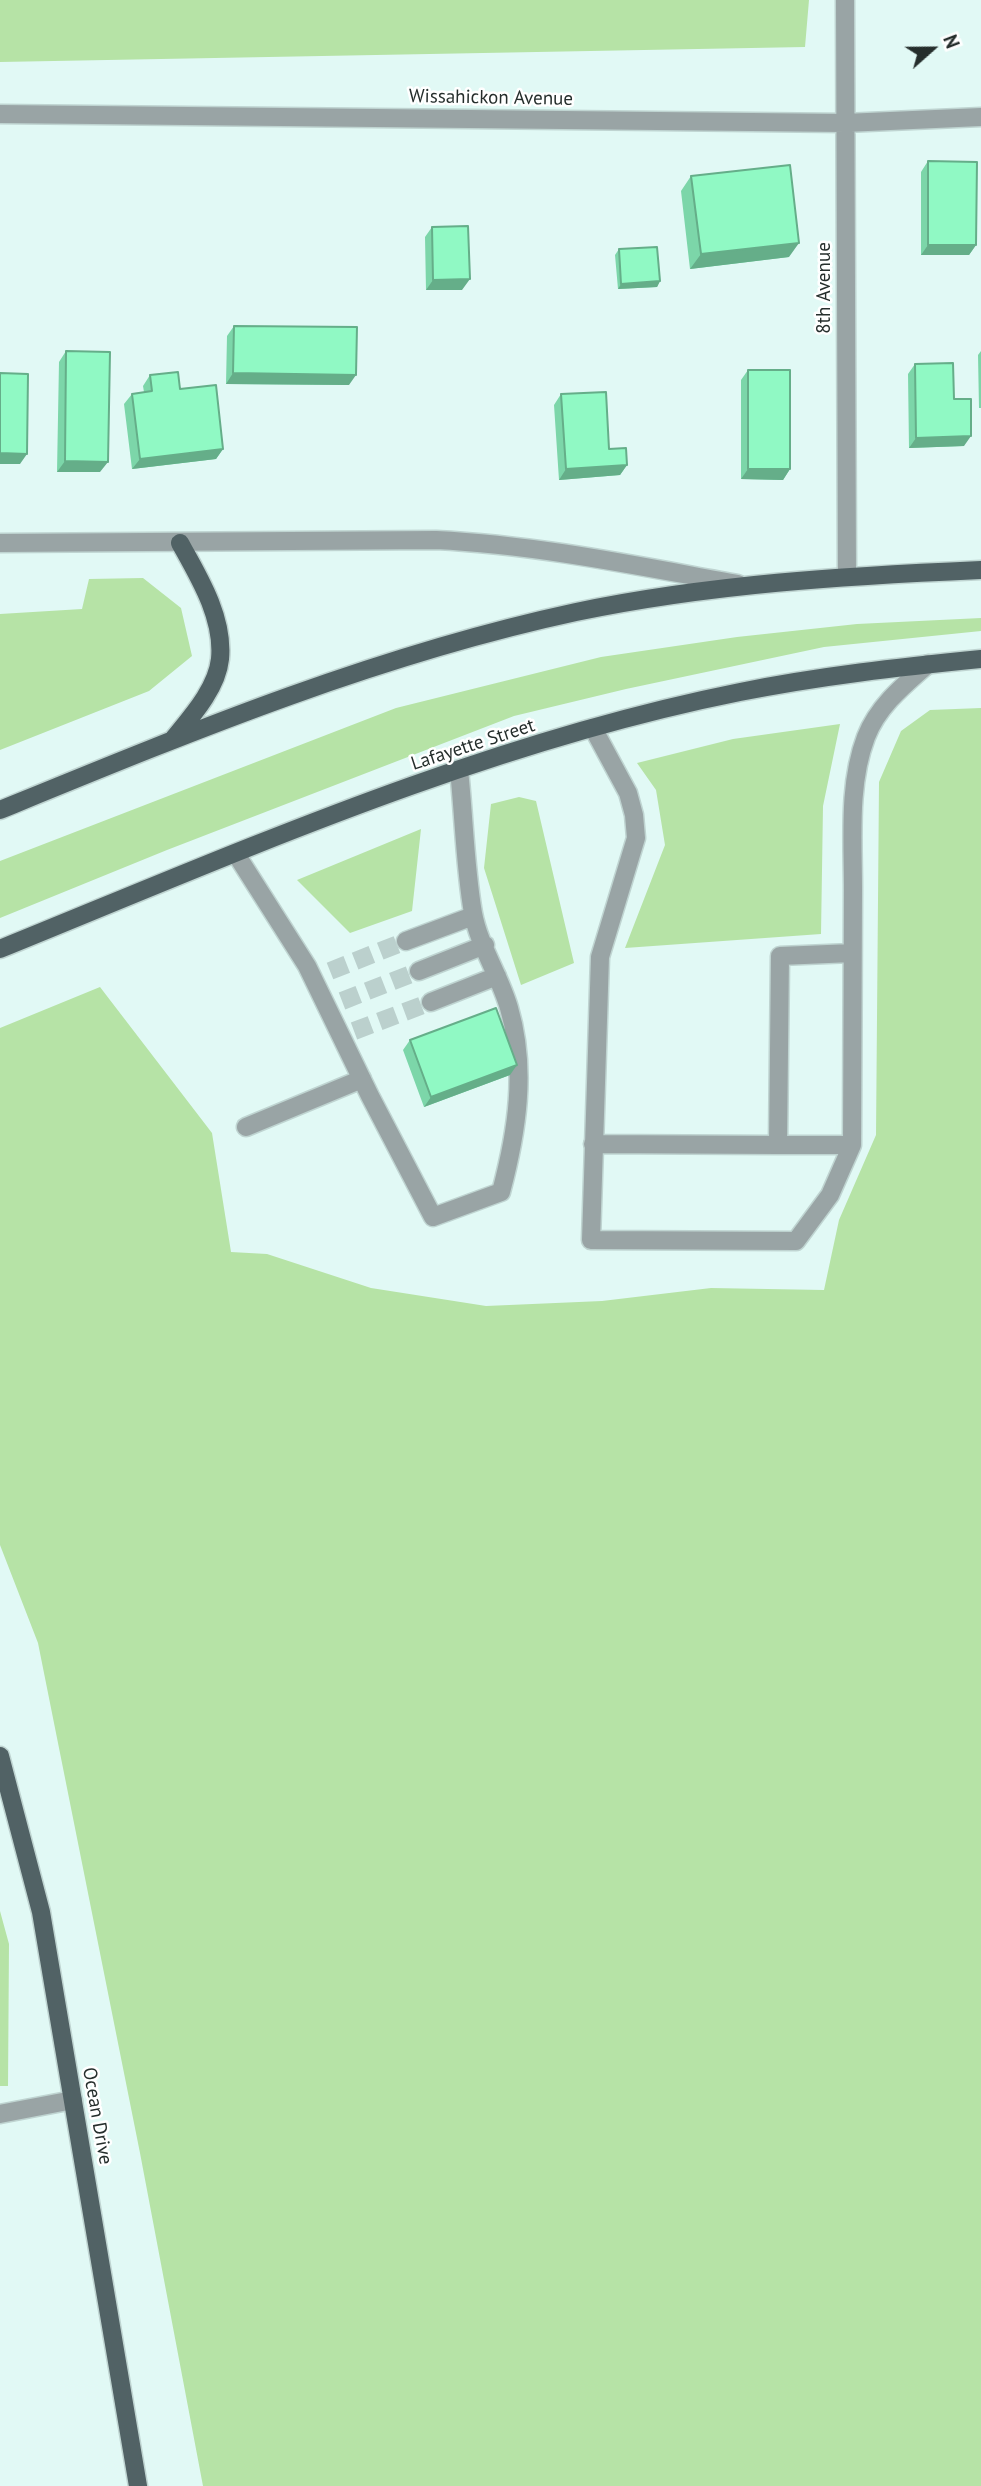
<!DOCTYPE html>
<style>
body{margin:0}
#map{position:relative;width:981px;height:2486px;overflow:hidden;background:#e1f9f5;font-family:"PT Sans",sans-serif}
canvas{display:block}
.north{position:absolute;left:897px;top:14px;width:70px;height:70px;-webkit-text-stroke:5px #fff;paint-order:stroke;rotate:69deg;font-size:19px;font-weight:700;line-height:28px;text-align:center;color:#252e2c}
.north::after{content:'';display:block;margin:auto;width:24px;height:32px;background:#252e2c;clip-path:polygon(50% 0,100% 100%,50% 72%,0 100%)}
</style>
<div id="map">
<canvas width="981" height="2486"></canvas>
<div class="north">N</div>
</div>
<script>
const context = document.querySelector('canvas').getContext('2d');
context.lineJoin = 'round';
function fillPath(path, color) {
  context.fillStyle = color;
  context.fill(path, 'evenodd');
}
function trace(path, color, width, dash) {
  context.strokeStyle = color;
  context.lineWidth = width;
  context.lineCap = dash ? 'butt' : 'round';
  context.setLineDash(dash || []);
  context.stroke(path);
}
function label(font, color, halo, rows, align = 'center') {
  context.font = font + ' "PT Sans",sans-serif';
  context.lineWidth = 5;
  context.setLineDash([]);
  context.textBaseline = 'middle';
  context.strokeStyle = halo;
  context.fillStyle = color;
  for (const [text, x, y, turn = 0] of rows) {
    context.save();
    context.translate(x, y);
    context.rotate((+turn || 0) * Math.PI / 180);
    context.textAlign = isNaN(turn) ? turn : align;
    if (halo) context.strokeText(text, 0, 0);
    context.fillText(text, 0, 0);
    context.restore();
  }
}
fillPath(new Path2D(`
 M 0,0 L 809,0 L 805,47 L 0,62 Z
 M 143,578 L 181,608 L 192,656 L 149,691 L 0,750 L 0,614 L 82,609 L 89,579 Z
 M 981,618 L 981,631 L 824,647 L 626,689 L 514,716 L 167,850 L 0,918 L 0,861 L 396,708 L 601,657 L 737,637 L 857,624 Z
 M 981,708 L 981,2486 L 203,2486 L 140,2153 L 38,1643 L 0,1545 L 0,1028 L 100,987 L 212,1133 L 231,1252 L 267,1254 L 371,1288 L 486,1306 L 602,1301 L 711,1288 L 824,1290 L 839,1220 L 876,1135 L 879,782 L 901,731 L 930,710 Z
 M 840,724 L 823,806 L 821,934 L 625,948 L 665,845 L 656,790 L 637,763 L 733,739 Z
 M 519,797 L 536,801 L 574,963 L 521,985 L 484,868 L 491,804 Z
 M 421,829 L 412,911 L 350,933 L 297,880 Z
 M 0,1911 L 9,1944 L 8,2086 L 0,2086 Z`), '#b6e3a6');
trace(new Path2D(`
 M 330,971 L 406,941
 M 342,1001 L 419,971
 M 354,1031 L 431,1002`), '#bbd0cd', 18, [18, 9]);
const minor = new Path2D(`
 M 845,0 L 847,575
 M 0,114 L 845,123 L 981,117
 M 0,543 L 436,540 C 538,545 638,566 738,584
 M 593,728 L 628,793 L 634,815 L 636,838 L 600,957 L 591,1240 L 796,1241 L 830,1195 L 852,1145 C 852,1060 852,975 853,890 C 853,839 848,784 866,737 C 878,706 904,685 928,664
 M 236,854 L 307,966 L 370,1096 L 433,1217 L 501,1192 C 517,1132 527,1069 509,1008 C 500,976 479,946 473,913 C 465,867 464,817 459,770
 M 406,941 L 473,916
 M 419,971 L 485,945
 M 431,1002 L 497,976
 M 246,1127 L 362,1079
 M 593,1144 L 778,1145
 M 852,1145 L 778,1145 L 780,956 L 852,953
 M 0,2114 L 73,2100`);
const major = new Path2D(`
 M 174,738 C 192,716 217,688 220,659 C 224,618 199,577 180,543
 M 0,810 C 188,733 376,655 576,612 C 710,584 844,576 981,570
 M 0,949 C 241,851 484,743 740,692 C 820,676 900,667 981,659
 M 0,1756 L 41,1912 L 138,2486`);
trace(minor, '#bfd4d1', 21);
trace(major, '#bfd4d1', 21);
trace(minor, '#99a4a5', 18);
trace(major, '#516265', 18);
fillPath(new Path2D(`
 M 928,161 L 976,245 L 969,255 L 921,255 L 921,172 Z
 M 691,176 L 789,257 L 690,269 L 681,191 Z
 M 432,227 L 462,290 L 426,290 L 425,237 Z
 M 619,249 L 660,281 L 657,287 L 618,289 L 615,255 Z
 M 234,326 L 349,385 L 226,384 L 227,336 Z
 M 66,351 L 100,472 L 57,472 L 59,362 Z
 M 981,351 L 981,408 L 979,408 L 978,355 Z
 M 915,364 L 954,399 L 964,446 L 909,448 L 908,374 Z
 M 748,370 L 790,469 L 783,480 L 741,479 L 741,380 Z
 M 150,375 L 180,389 L 223,449 L 216,459 L 132,469 L 124,404 L 132,394 L 144,392 L 143,386 Z
 M 561,394 L 609,449 L 627,465 L 620,475 L 559,480 L 554,405 Z
 M 410,1040 L 510,1075 L 424,1107 L 403,1050 Z`), '#7cd6a9');
fillPath(new Path2D(`
 M 799,243 L 789,257 L 690,269 L 701,254 Z
 M 928,245 L 976,245 L 969,255 L 921,255 Z
 M 470,279 L 462,290 L 426,290 L 433,280 Z
 M 660,281 L 657,287 L 618,289 L 621,284 Z
 M 233,373 L 356,375 L 349,385 L 226,384 Z
 M 971,436 L 964,446 L 909,448 L 916,438 Z
 M 223,449 L 216,459 L 132,469 L 140,459 Z
 M 0,453 L 27,454 L 20,464 L 0,464 Z
 M 65,461 L 108,462 L 100,472 L 57,472 Z
 M 627,465 L 620,475 L 559,480 L 566,469 Z
 M 748,469 L 790,469 L 783,480 L 741,479 Z
 M 517,1065 L 510,1075 L 424,1107 L 431,1097 Z`), '#65ae89');
const building = new Path2D(`
 M 928,161 L 977,162 L 976,245 L 928,245 Z
 M 790,165 L 799,243 L 701,254 L 691,176 Z
 M 468,226 L 470,279 L 433,280 L 432,227 Z
 M 657,247 L 660,281 L 621,284 L 619,249 Z
 M 234,326 L 357,327 L 356,375 L 233,373 Z
 M 66,351 L 110,352 L 108,462 L 65,461 Z
 M 953,363 L 954,399 L 971,399 L 971,436 L 916,438 L 915,364 Z
 M 748,370 L 790,370 L 790,469 L 748,469 Z
 M 178,372 L 180,389 L 216,385 L 223,449 L 140,459 L 132,394 L 152,391 L 150,375 Z
 M 0,373 L 28,374 L 27,454 L 0,453 Z
 M 606,392 L 609,449 L 626,448 L 627,465 L 566,469 L 561,394 Z
 M 496,1008 L 517,1065 L 431,1097 L 410,1040 Z`);
fillPath(building, '#90f9c4');
trace(building, '#65ae89', 2);
label('19px', '#252e2c', '#fff', [
 ["Wissahickon Avenue",491,98,1],
 ["8th Avenue",825,288,-90],
 ["Lafayette Street",473,745,-18],
 ["Ocean Drive",97,2116,80]
]);
</script>
